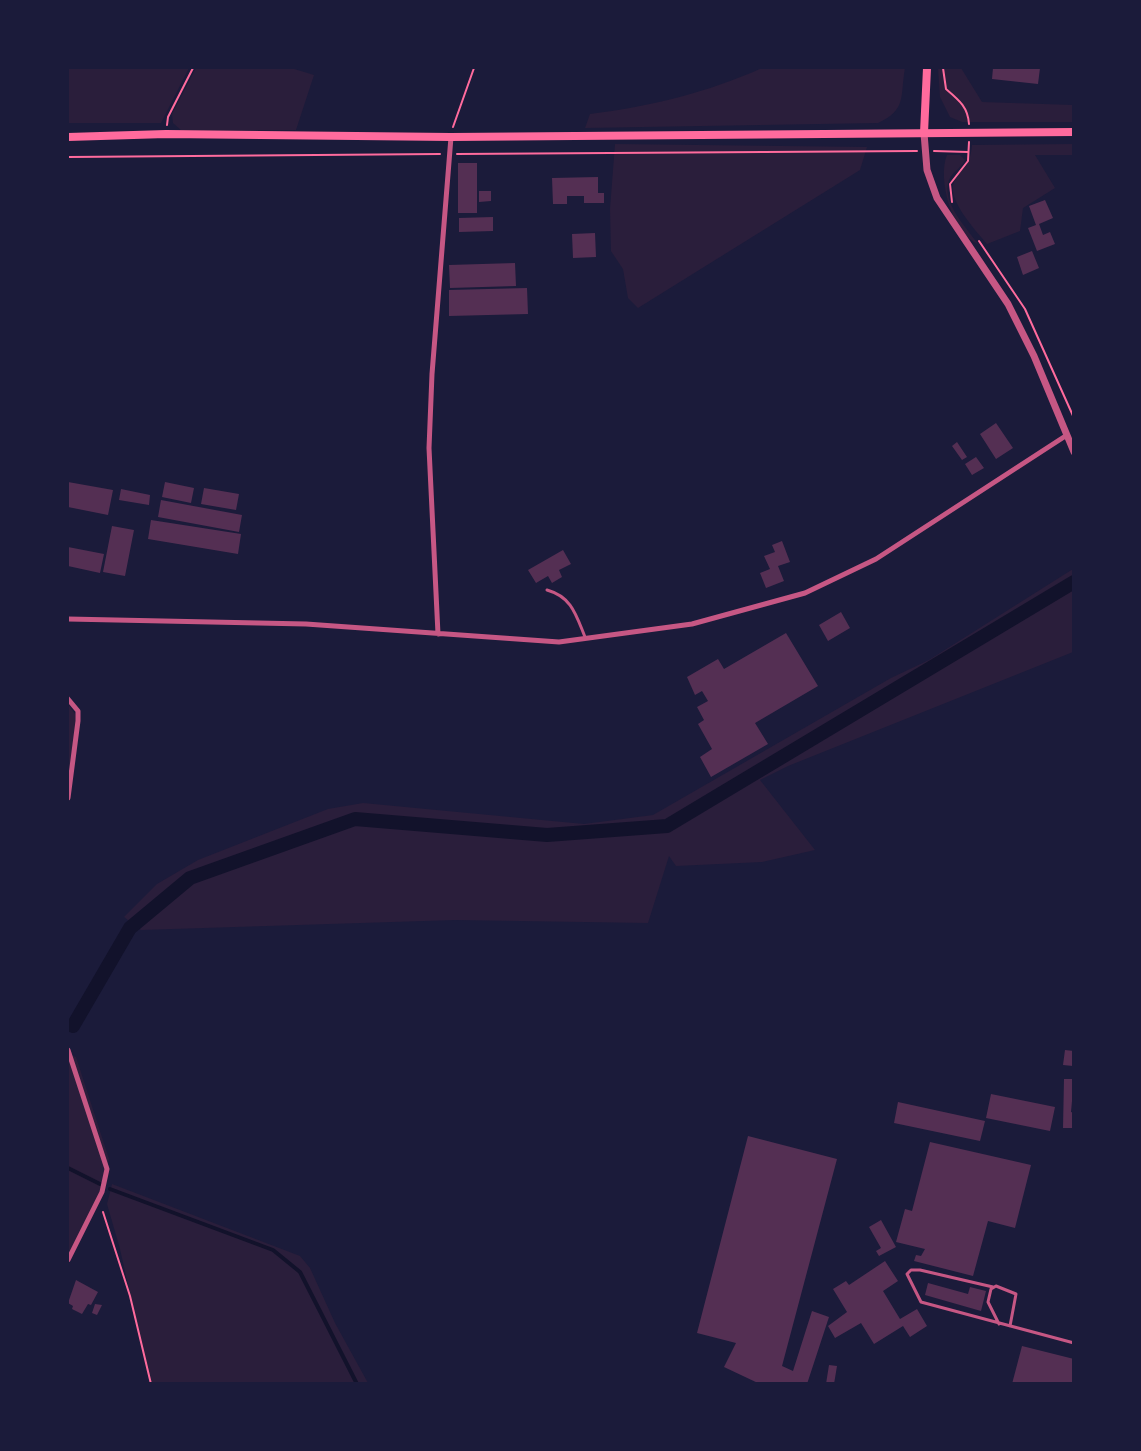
<!DOCTYPE html>
<style>
body{margin:0}
#map{position:relative;width:1141px;height:1451px;overflow:hidden;background:#1b1b3a;font-family:"Sofia Sans Condensed",sans-serif}
canvas{display:block}
.frame{position:absolute;inset:0;border:69px solid #1b1b3a;pointer-events:none}
</style>
<div id="map">
<canvas width="1141" height="1451"></canvas>
<div class="frame"></div>
</div>
<script>
const context = document.querySelector('canvas').getContext('2d');
context.lineJoin = 'round';
function fillPath(path, color) {
  context.fillStyle = color;
  context.fill(path, 'evenodd');
}
function trace(path, color, width, dash) {
  context.strokeStyle = color;
  context.lineWidth = width;
  context.lineCap = dash ? 'butt' : 'round';
  context.setLineDash(dash || []);
  context.stroke(path);
}
fillPath(new Path2D(`
 M 68,68 L 189,68 L 161,123 L 68,123 Z
 M 196,68 L 291,68 L 314,75 L 296,130 L 182,131 L 173,123 L 172,114 Z
 M 762,68 L 905,68 C 900,96 907,110 878,123 L 585,128 L 590,114 C 648,107 709,92 762,68 Z
 M 938,68 L 961,68 L 982,102 L 1073,105 L 1073,122 L 962,122 L 950,117 L 940,97 Z
 M 615,144 L 867,147 L 860,170 L 638,308 L 628,298 L 623,269 L 611,251 L 610,209 Z
 M 1073,144 L 1073,155 L 1035,155 L 1055,188 L 1023,208 L 1020,231 L 987,244 C 977,232 946,199 954,182 C 962,164 969,173 972,145 Z
 M 947,155 L 960,155 L 965,160 C 961,168 954,171 950,178 C 939,200 966,227 978,244 C 952,233 937,179 947,155 Z
 M 1073,569 L 1073,652 L 788,766 L 760,780 L 815,850 L 762,862 L 676,866 L 669,856 L 648,923 L 455,920 L 141,930 L 124,917 L 157,884 L 198,860 L 328,809 L 363,803 L 584,824 L 653,815 L 891,678 L 929,660 Z
 M 68,704 L 75,714 L 76,723 L 68,778 Z
 M 68,1054 L 76,1057 L 109,1159 L 102,1187 L 68,1256 Z
 M 112,1184 L 300,1256 L 310,1268 L 335,1323 L 368,1383 L 150,1383 L 120,1249 L 107,1204 Z`), '#2a1e3b');
trace(new Path2D(`
 M 68,1168 L 100,1184
 M 110,1189 L 273,1250 L 300,1272 L 357,1384`), '#12122b', 4);
trace(new Path2D(`
 M 73,1026 L 130,928 L 190,878 L 355,819 L 547,835 L 667,826 L 1074,582`), '#12122b', 14);
fillPath(new Path2D(`
 M 993,68 L 1040,68 L 1038,84 L 992,79 Z
 M 458,163 L 477,163 L 477,213 L 458,213 Z
 M 598,177 L 598,193 L 604,193 L 604,203 L 584,203 L 584,196 L 567,196 L 567,204 L 553,204 L 552,178 Z
 M 479,191 L 491,191 L 491,201 L 479,202 Z
 M 1045,200 L 1053,218 L 1039,224 L 1043,235 L 1050,232 L 1055,244 L 1037,251 L 1028,228 L 1036,225 L 1029,206 Z
 M 493,217 L 493,231 L 459,232 L 459,218 Z
 M 595,233 L 596,257 L 573,258 L 572,234 Z
 M 1032,251 L 1039,268 L 1023,275 L 1017,257 Z
 M 515,263 L 516,286 L 450,288 L 449,265 Z
 M 527,288 L 528,314 L 449,316 L 449,290 Z
 M 996,423 L 1013,448 L 996,459 L 980,434 Z
 M 957,442 L 967,457 L 962,460 L 952,446 Z
 M 976,457 L 984,468 L 972,475 L 965,464 Z
 M 68,482 L 113,490 L 108,515 L 68,507 Z
 M 165,482 L 194,488 L 191,503 L 162,497 Z
 M 204,488 L 239,494 L 236,510 L 201,504 Z
 M 121,489 L 150,495 L 149,505 L 119,500 Z
 M 161,500 L 242,515 L 239,532 L 158,517 Z
 M 151,520 L 241,534 L 238,554 L 148,539 Z
 M 112,526 L 134,530 L 125,576 L 103,572 Z
 M 782,541 L 790,562 L 778,566 L 784,581 L 766,588 L 760,573 L 770,569 L 764,556 L 775,552 L 772,545 Z
 M 68,547 L 104,554 L 100,573 L 68,566 Z
 M 563,550 L 571,564 L 559,570 L 562,577 L 552,583 L 548,576 L 536,583 L 528,570 Z
 M 841,612 L 850,628 L 828,641 L 819,625 Z
 M 786,633 L 818,686 L 755,723 L 768,744 L 711,777 L 700,757 L 712,749 L 698,724 L 704,720 L 697,707 L 708,701 L 702,691 L 695,695 L 687,677 L 718,659 L 724,669 Z
 M 1065,1050 L 1074,1051 L 1073,1066 L 1063,1065 Z
 M 1064,1079 L 1074,1079 L 1071,1112 L 1074,1113 L 1074,1128 L 1063,1128 Z
 M 991,1094 L 1055,1107 L 1050,1131 L 986,1118 Z
 M 898,1102 L 985,1121 L 980,1141 L 894,1123 Z
 M 748,1136 L 837,1159 L 782,1366 L 793,1371 L 812,1311 L 829,1317 L 807,1384 L 760,1384 L 724,1367 L 736,1343 L 697,1333 Z
 M 930,1142 L 1031,1165 L 1015,1228 L 988,1221 L 973,1276 L 914,1261 L 916,1255 L 921,1256 L 925,1249 L 896,1242 L 905,1209 L 912,1211 Z
 M 881,1220 L 896,1247 L 879,1256 L 876,1251 L 881,1248 L 869,1227 Z
 M 885,1261 L 898,1281 L 883,1291 L 900,1319 L 917,1309 L 927,1326 L 910,1337 L 903,1326 L 874,1344 L 861,1323 L 835,1338 L 828,1326 L 847,1312 L 833,1289 L 846,1281 L 849,1285 Z
 M 76,1280 L 98,1292 L 91,1305 L 88,1304 L 82,1314 L 72,1309 L 73,1306 L 68,1303 Z
 M 928,1283 L 968,1294 L 970,1287 L 986,1291 L 981,1311 L 925,1295 Z
 M 95,1304 L 102,1305 L 97,1315 L 92,1313 Z
 M 1022,1346 L 1074,1359 L 1074,1384 L 1012,1384 Z
 M 829,1365 L 837,1366 L 834,1384 L 826,1384 Z`), '#542f53');
trace(new Path2D(`
 M 943,68 L 946,89 C 959,100 968,107 969,124
 M 167,125 L 168,117 L 193,68
 M 453,127 L 474,68
 M 934,151 L 968,152
 M 457,154 L 917,151
 M 68,157 L 440,154
 M 952,202 L 950,184 L 968,161 L 969,142
 M 979,241 L 1025,309 L 1074,418
 M 103,1212 L 130,1296 L 151,1384`), '#ff6b9d', 2);
trace(new Path2D(`
 M 547,590 C 572,597 576,615 585,637
 M 993,1287 L 920,1270 L 911,1270 L 907,1274 L 921,1302 L 1074,1343
 M 999,1324 L 988,1302 L 991,1289 L 996,1286 L 1016,1294 L 1010,1326`), '#c65784', 3);
trace(new Path2D(`
 M 68,619 L 306,624 L 559,642 L 692,624 L 805,593 L 876,559 L 1067,435
 M 438,634 L 429,448 L 432,374 L 451,137
 M 68,699 L 78,711 L 78,721 L 68,798
 M 68,1050 L 107,1169 L 102,1192 L 68,1260`), '#c65784', 5);
trace(new Path2D(`
 M 924,133 L 927,170 L 937,198 L 1008,304 L 1034,356 L 1074,452`), '#c65784', 7);
trace(new Path2D(`
 M 924,133 L 927,68`), '#ff6b9d', 8);
trace(new Path2D(`
 M 68,137 L 166,134 L 451,137 L 1074,132`), '#ff6b9d', 8);
</script>
